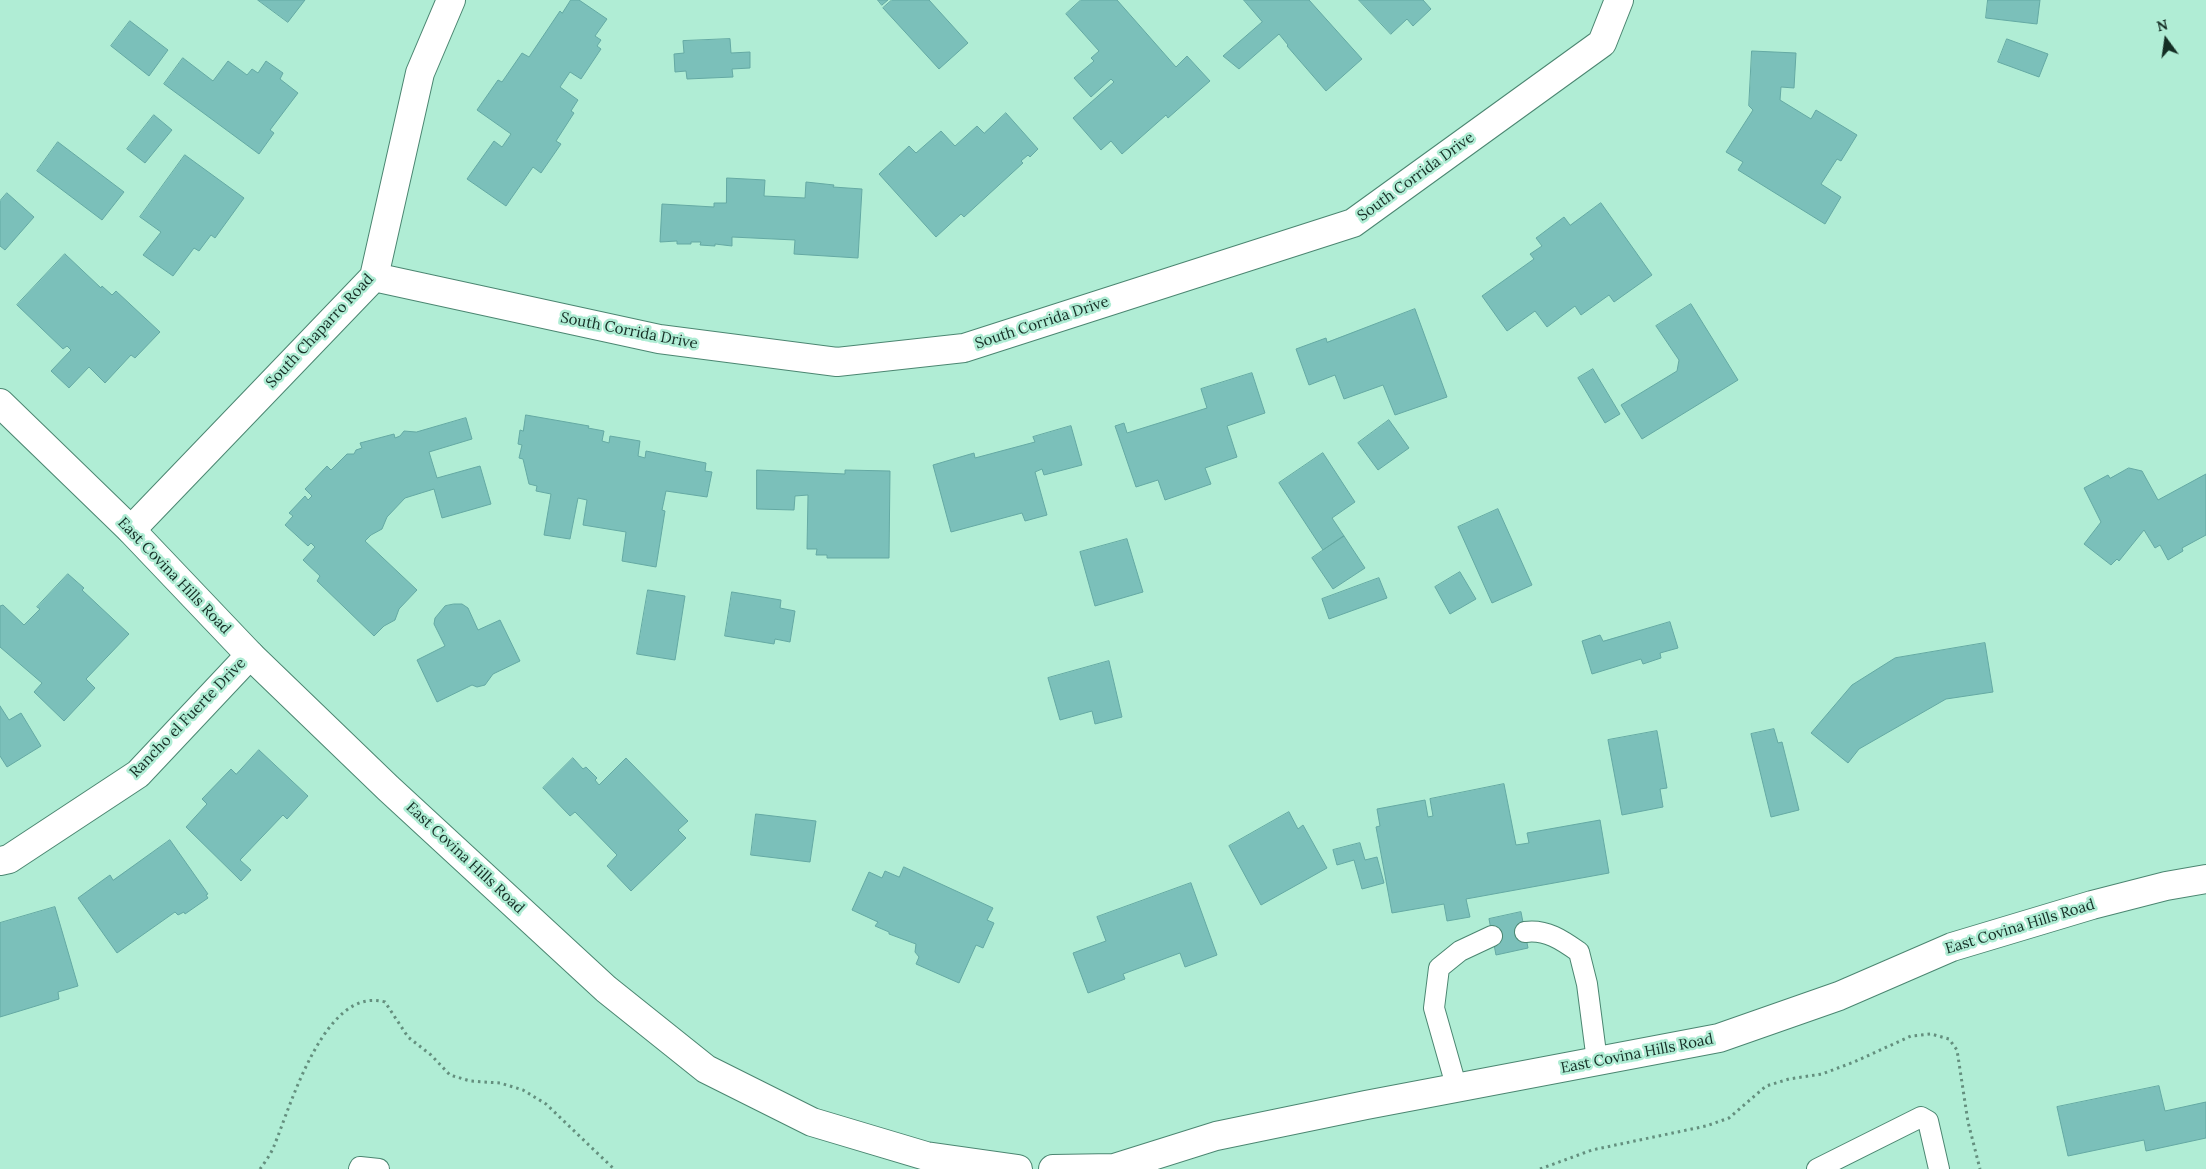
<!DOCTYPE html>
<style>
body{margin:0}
#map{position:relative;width:2206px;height:1169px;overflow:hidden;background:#b0edd5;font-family:Lora,serif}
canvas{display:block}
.north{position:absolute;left:2141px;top:15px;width:50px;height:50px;-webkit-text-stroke:4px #b0edd5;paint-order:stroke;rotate:346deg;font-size:14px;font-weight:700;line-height:20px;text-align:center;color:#152e25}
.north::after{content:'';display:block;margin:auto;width:18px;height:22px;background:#152e25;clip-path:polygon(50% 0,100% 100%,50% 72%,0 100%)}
</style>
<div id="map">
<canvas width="2206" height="1169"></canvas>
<div class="north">N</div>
</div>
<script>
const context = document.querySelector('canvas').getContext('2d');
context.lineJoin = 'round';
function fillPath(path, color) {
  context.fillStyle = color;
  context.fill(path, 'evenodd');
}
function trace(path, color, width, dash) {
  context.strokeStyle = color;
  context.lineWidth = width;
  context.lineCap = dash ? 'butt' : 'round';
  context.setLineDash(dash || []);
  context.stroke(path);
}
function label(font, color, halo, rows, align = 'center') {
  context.font = font + ' Lora,serif';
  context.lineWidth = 5;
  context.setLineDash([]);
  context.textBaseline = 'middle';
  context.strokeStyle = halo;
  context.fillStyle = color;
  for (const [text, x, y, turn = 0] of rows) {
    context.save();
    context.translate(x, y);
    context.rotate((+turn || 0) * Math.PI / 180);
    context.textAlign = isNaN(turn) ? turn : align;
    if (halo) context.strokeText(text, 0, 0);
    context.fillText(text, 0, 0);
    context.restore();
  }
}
const building = new Path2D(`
 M 258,0 L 305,0 L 288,22 Z
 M 571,0 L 579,0 L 607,19 L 595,36 L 601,40 L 597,46 L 601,49 L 581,79 L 570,72 L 560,87 L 578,100 L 571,111 L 574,113 L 556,141 L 561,144 L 541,173 L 533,167 L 506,206 L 467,179 L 494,141 L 502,147 L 511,134 L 477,110 L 498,80 L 502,82 L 522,53 L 529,57 L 560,11 L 562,13 Z
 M 878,0 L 888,0 L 882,5 Z
 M 892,0 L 929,0 L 968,43 L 939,69 L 883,8 Z
 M 1081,0 L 1117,0 L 1176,67 L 1187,56 L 1210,81 L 1168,118 L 1166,115 L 1122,154 L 1111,141 L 1101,150 L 1073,118 L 1114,82 L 1111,79 L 1091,97 L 1074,78 L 1094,61 L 1091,58 L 1099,51 L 1066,14 Z
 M 1244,0 L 1309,0 L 1362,59 L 1326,91 L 1287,46 L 1288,45 L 1279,34 L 1239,69 L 1223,56 L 1262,22 Z
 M 1359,0 L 1423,0 L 1431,9 L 1413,26 L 1407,19 L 1391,34 Z
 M 1988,0 L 2040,0 L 2037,24 L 1986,18 Z
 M 130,21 L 168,50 L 149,76 L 111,46 Z
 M 730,39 L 731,53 L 750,52 L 750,68 L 732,69 L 733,77 L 687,79 L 686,71 L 675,72 L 674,54 L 684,53 L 683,41 Z
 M 2007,39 L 2048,54 L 2039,77 L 1998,62 Z
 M 1752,51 L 1796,53 L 1794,88 L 1781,87 L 1780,100 L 1811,119 L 1816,110 L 1857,135 L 1841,161 L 1837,159 L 1821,184 L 1841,197 L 1825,224 L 1738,170 L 1743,162 L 1726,152 L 1753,110 L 1749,106 Z
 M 183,58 L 213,81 L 228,61 L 247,75 L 252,69 L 258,73 L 266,61 L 283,73 L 280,79 L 298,93 L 270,130 L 274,133 L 259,154 L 164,84 Z
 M 1006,113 L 1038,149 L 1030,157 L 1028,155 L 1021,161 L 1023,163 L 964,217 L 961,214 L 936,237 L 879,174 L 909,146 L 916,153 L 941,131 L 955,146 L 977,126 L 984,133 Z
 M 154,115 L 172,130 L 145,163 L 127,149 Z
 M 58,142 L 124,192 L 102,220 L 37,171 Z
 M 185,155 L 244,198 L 215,238 L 211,235 L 199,251 L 194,248 L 173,276 L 143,255 L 161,232 L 140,217 Z
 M 727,178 L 765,180 L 764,196 L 805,198 L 806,182 L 834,185 L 833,187 L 862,189 L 858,258 L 794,254 L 795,240 L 732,237 L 732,246 L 715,244 L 715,246 L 700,245 L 701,242 L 691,242 L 691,244 L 677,244 L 677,241 L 660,242 L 662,204 L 714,207 L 714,203 L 726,203 Z
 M 7,193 L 34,217 L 5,250 L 0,246 L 0,201 Z
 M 1601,203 L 1652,275 L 1614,302 L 1609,295 L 1581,315 L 1575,306 L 1547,327 L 1535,311 L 1507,331 L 1482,296 L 1534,259 L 1530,254 L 1542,246 L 1536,238 L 1564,217 L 1570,225 Z
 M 65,254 L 101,288 L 102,286 L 112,295 L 116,291 L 160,332 L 135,358 L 131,355 L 105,383 L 89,367 L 69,388 L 51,371 L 71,350 L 67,346 L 63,349 L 17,305 Z
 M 1691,304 L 1738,380 L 1642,439 L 1621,405 L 1677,371 L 1679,360 L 1656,326 Z
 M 1415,309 L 1447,397 L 1395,415 L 1383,385 L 1344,399 L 1335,375 L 1309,385 L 1296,349 L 1326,338 L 1327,342 Z
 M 1593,369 L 1620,414 L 1605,423 L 1578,378 Z
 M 1252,373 L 1265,413 L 1227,426 L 1237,457 L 1205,468 L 1211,484 L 1165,500 L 1158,480 L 1136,487 L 1115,426 L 1124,423 L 1127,433 L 1207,408 L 1201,389 Z
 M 526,415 L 589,426 L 588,428 L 604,431 L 602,441 L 609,443 L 610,436 L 640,441 L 638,456 L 645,458 L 646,451 L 706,463 L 705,471 L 712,472 L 707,497 L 666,491 L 662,510 L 665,511 L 656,567 L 622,561 L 626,532 L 583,525 L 587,500 L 578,498 L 570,539 L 544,535 L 551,494 L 536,491 L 537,486 L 529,484 L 523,459 L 519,458 L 522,445 L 518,444 L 520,430 L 523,431 Z
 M 466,418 L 472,439 L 429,452 L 437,478 L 480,466 L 491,504 L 442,518 L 434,489 L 405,498 L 387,517 L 382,529 L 371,535 L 365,541 L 417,590 L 399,609 L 395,620 L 384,626 L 374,636 L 317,581 L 320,576 L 303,560 L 315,547 L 311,543 L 308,546 L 285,525 L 293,516 L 289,513 L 305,496 L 308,500 L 312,496 L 305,489 L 327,466 L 331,470 L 347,454 L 354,454 L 356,450 L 362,448 L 360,443 L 394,434 L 395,438 L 400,436 L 404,431 L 416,432 Z
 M 1389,420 L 1409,448 L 1378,470 L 1358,443 Z
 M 1071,426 L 1082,465 L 1044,475 L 1042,469 L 1035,472 L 1047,515 L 1025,521 L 1022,513 L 951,532 L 933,465 L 974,453 L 975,458 L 1035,442 L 1033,437 Z
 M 1323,453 L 1355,502 L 1332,518 L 1344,536 L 1323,550 L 1279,483 Z
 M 2129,468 L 2142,471 L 2158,500 L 2206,474 L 2206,535 L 2182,548 L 2183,551 L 2168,560 L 2160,545 L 2155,548 L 2144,530 L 2119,561 L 2117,559 L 2111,565 L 2084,544 L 2101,522 L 2084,488 L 2108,475 L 2110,478 Z
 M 757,470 L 845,474 L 845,470 L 890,471 L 889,558 L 827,558 L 827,555 L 816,555 L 817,549 L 807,549 L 808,495 L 795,496 L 794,510 L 757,509 Z
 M 1498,509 L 1532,585 L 1492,603 L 1458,527 Z
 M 1344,536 L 1365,568 L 1333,589 L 1312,558 Z
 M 1127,539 L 1143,592 L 1095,606 L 1080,552 Z
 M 1460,572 L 1476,599 L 1450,614 L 1435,587 Z
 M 68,574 L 84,588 L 82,590 L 129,634 L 86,679 L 95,688 L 64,721 L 34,692 L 42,683 L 0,647 L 0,606 L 3,605 L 24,625 L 40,609 L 37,607 Z
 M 1379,578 L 1387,598 L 1329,619 L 1322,599 Z
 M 648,590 L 685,596 L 675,660 L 637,654 Z
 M 732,592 L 781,600 L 780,608 L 795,611 L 790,642 L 775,639 L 774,644 L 725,636 Z
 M 454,604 L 462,604 L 468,608 L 478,630 L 500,620 L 520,661 L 493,674 L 485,685 L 477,687 L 472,685 L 437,702 L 417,660 L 445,646 L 434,624 L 435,618 L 445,606 Z
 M 1670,622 L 1678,648 L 1660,653 L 1661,658 L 1643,664 L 1641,659 L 1592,674 L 1582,641 L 1600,635 L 1603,641 Z
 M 1985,643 L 1993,692 L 1946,699 L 1859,749 L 1848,763 L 1811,733 L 1852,685 L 1895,658 Z
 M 1109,661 L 1122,717 L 1095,724 L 1092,711 L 1060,720 L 1048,678 Z
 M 0,706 L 9,720 L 21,713 L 41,746 L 7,767 L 0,756 Z
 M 1774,729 L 1778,743 L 1782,742 L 1799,810 L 1771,817 L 1751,734 Z
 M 1657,731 L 1667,788 L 1660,789 L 1663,807 L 1622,815 L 1608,740 Z
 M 259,750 L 308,796 L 287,819 L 283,815 L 240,860 L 251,870 L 241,881 L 186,827 L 207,804 L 202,799 L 231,769 L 236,774 Z
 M 573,758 L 583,769 L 586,767 L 597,778 L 595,780 L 599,785 L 626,758 L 688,821 L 678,830 L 686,838 L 631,891 L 607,866 L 617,855 L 575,812 L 570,816 L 543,788 Z
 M 1504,784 L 1516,845 L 1529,843 L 1527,833 L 1600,820 L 1609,873 L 1466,899 L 1470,917 L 1447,921 L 1444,904 L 1392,913 L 1376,827 L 1380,826 L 1377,809 L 1425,800 L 1428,817 L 1433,816 L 1430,799 Z
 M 1289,812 L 1298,829 L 1303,825 L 1327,868 L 1261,905 L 1229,846 Z
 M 756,814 L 816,821 L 810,862 L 751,855 Z
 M 170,840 L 208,894 L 206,895 L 208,898 L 185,914 L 184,912 L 178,915 L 175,912 L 117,953 L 78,898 L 110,875 L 113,880 Z
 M 1360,843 L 1365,860 L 1377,857 L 1384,883 L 1362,889 L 1354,860 L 1337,865 L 1333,850 Z
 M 904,867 L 993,908 L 987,920 L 994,923 L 983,948 L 976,945 L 959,983 L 916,964 L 919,957 L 915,952 L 916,944 L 889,934 L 889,932 L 875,926 L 878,922 L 852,910 L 869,872 L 882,878 L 885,871 L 899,877 Z
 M 1191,883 L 1217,955 L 1185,967 L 1180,953 L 1123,974 L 1125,979 L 1088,993 L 1073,953 L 1106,941 L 1097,917 Z
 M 55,907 L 78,986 L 58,992 L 59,999 L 0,1017 L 0,923 Z
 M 1521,912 L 1528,948 L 1496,955 L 1489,919 Z
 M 2159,1086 L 2165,1111 L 2206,1102 L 2206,1138 L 2146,1151 L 2144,1140 L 2068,1156 L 2057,1107 Z`);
fillPath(building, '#7bc0ba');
trace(building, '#64a9a3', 1);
const lane = new Path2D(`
 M 1525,932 C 1546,929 1562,940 1579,952 L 1587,984 L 1597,1061
 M 1457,1089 L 1434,1008 L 1439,968 L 1460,951 L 1492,936
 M 359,1169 L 360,1167 L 379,1169
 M 1817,1169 L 1921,1117 L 1928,1121 L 1939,1169`);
const street = new Path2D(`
 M 374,277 L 659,339 L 837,362 L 964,348 L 1353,223 L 1602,43 L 1619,0
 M 131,530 L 374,277 L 420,73 L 451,0
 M 0,861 L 9,859 L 138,774 L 250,655`);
const secondary = new Path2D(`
 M 0,403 L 131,530 L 250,655 L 388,788 L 606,989 L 706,1069 L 812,1122 L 926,1156 L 1018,1169
 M 1053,1169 L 1114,1168 L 1216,1136 L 1366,1105 L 1719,1038 L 1839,996 L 1952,947 L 2092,905 L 2166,886 L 2206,879`);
trace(lane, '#4b8671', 22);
trace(street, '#4b8671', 30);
trace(secondary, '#4b8671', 30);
trace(new Path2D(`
 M 260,1169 C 265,1162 271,1154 274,1146 C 291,1105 325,985 385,1002 L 408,1037 L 431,1055 L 450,1075 L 470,1081 L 500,1083 L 523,1090 L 546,1104 L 614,1169
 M 1540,1169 L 1592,1150 L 1706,1126 L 1729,1118 L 1766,1086 L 1789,1079 L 1822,1074 L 1854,1062 L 1911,1036 L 1931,1034 L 1949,1039 L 1957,1050 L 1968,1122 L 1980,1169`), '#648f7e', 3, [2.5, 4]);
trace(lane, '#fff', 20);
trace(street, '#fff', 28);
trace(secondary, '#fff', 28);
label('15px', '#152e25', '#b0edd5', [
 ["South Corrida Drive",1416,177,-36],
 ["South Corrida Drive",1042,323,-18],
 ["South Chaparro Road",320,331,-47],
 ["South Corrida Drive",629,331,11],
 ["East Covina Hills Road",174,576,46],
 ["Rancho el Fuerte Drive",188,718,-46],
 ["East Covina Hills Road",465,858,43],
 ["East Covina Hills Road",2020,927,-17],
 ["East Covina Hills Road",1637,1054,-11]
]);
</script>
